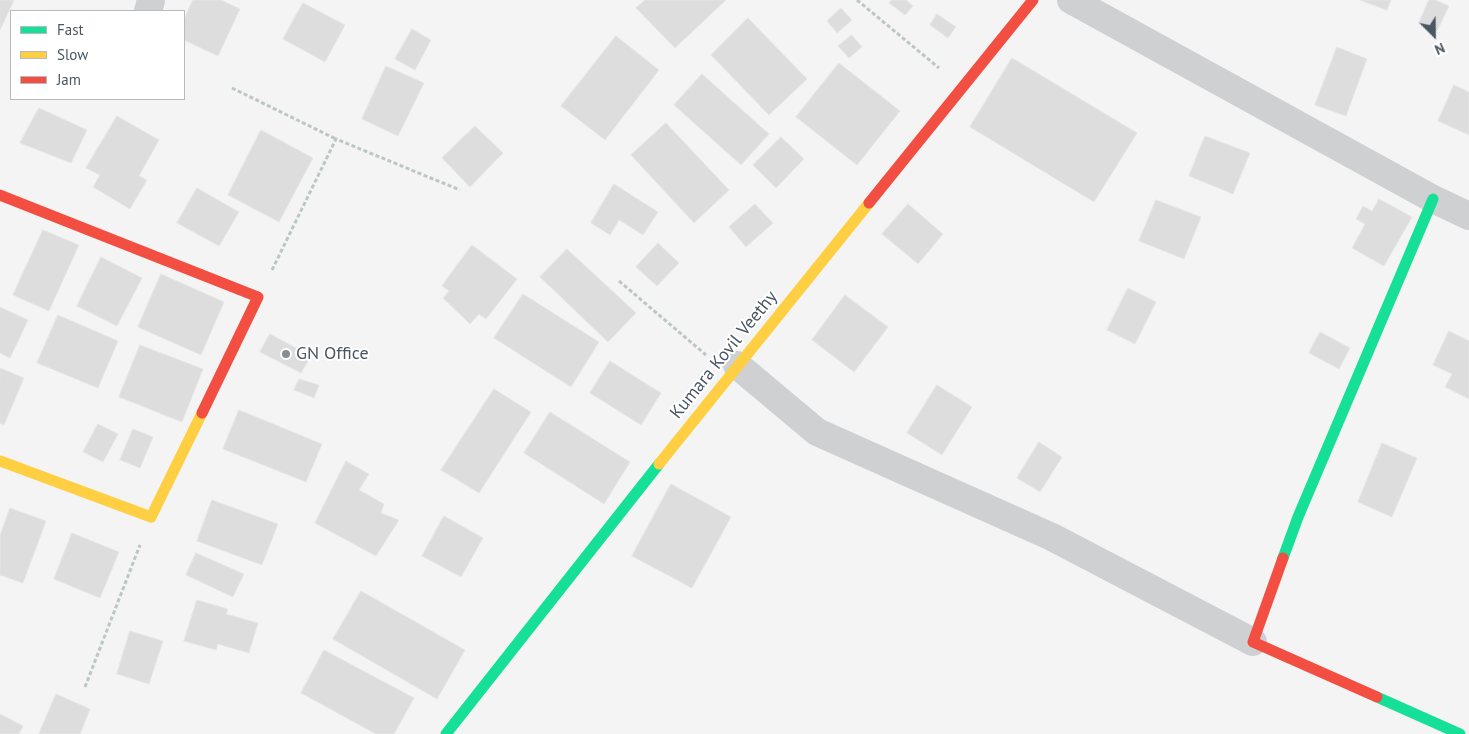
<!DOCTYPE html>
<style>
body{margin:0}
#map{position:relative;width:1469px;height:734px;overflow:hidden;background:#f4f4f4;font-family:"PT Sans",sans-serif}
canvas{display:block}
.legend{position:absolute;left:10px;top:10px;width:175px;height:90px;box-sizing:border-box;background:#fff;border:1px solid #b7bbc0;margin:0;padding:6px 9px;list-style:none;font-size:15px;color:#4a5661}
.legend li{display:flex;align-items:center;gap:10px;height:25px}
.legend b{width:25px;border:1px solid #b7bbc0}
.north{position:absolute;left:1409px;top:10px;width:50px;height:50px;-webkit-text-stroke:4px #fff;paint-order:stroke;rotate:157deg;font-size:14px;font-weight:700;line-height:20px;text-align:center;color:#4a5661}
.north::after{content:'';display:block;margin:auto;width:18px;height:22px;background:#4a5661;clip-path:polygon(50% 0,100% 100%,50% 72%,0 100%)}
</style>
<div id="map">
<canvas width="1469" height="734"></canvas>
<ul class="legend">
<li><b style="height:6px;background:#16e098"></b>Fast</li>
<li><b style="height:6px;background:#ffcf43"></b>Slow</li>
<li><b style="height:6px;background:#f24e42"></b>Jam</li>
</ul>
<div class="north">N</div>
</div>
<script>
const context = document.querySelector('canvas').getContext('2d');
context.lineJoin = 'round';
function fillPath(path, color) {
  context.fillStyle = color;
  context.fill(path, 'evenodd');
}
function trace(path, color, width, dash) {
  context.strokeStyle = color;
  context.lineWidth = width;
  context.lineCap = dash ? 'butt' : 'round';
  context.setLineDash(dash || []);
  context.stroke(path);
}
function label(font, color, halo, rows, align = 'center') {
  context.font = font + ' "PT Sans",sans-serif';
  context.lineWidth = 4;
  context.setLineDash([]);
  context.textBaseline = 'middle';
  context.strokeStyle = halo;
  context.fillStyle = color;
  for (const [text, x, y, turn = 0] of rows) {
    context.save();
    context.translate(x, y);
    context.rotate((+turn || 0) * Math.PI / 180);
    context.textAlign = isNaN(turn) ? turn : align;
    if (halo) context.strokeText(text, 0, 0);
    context.fillText(text, 0, 0);
    context.restore();
  }
}
const building = new Path2D(`
 M 0,0 L 14,0 L 0,30 Z
 M 193,0 L 221,0 L 240,9 L 218,56 L 184,40 L 184,20 Z
 M 645,0 L 726,0 L 675,48 L 636,8 Z
 M 892,0 L 906,0 L 913,6 L 905,15 L 889,3 Z
 M 1360,0 L 1391,0 L 1387,10 Z
 M 1429,0 L 1435,0 L 1449,6 L 1437,31 L 1419,23 Z
 M 303,3 L 345,25 L 325,62 L 283,39 Z
 M 841,8 L 852,20 L 837,33 L 827,21 Z
 M 937,14 L 956,27 L 948,38 L 930,25 Z
 M 748,18 L 807,79 L 769,115 L 711,55 Z
 M 412,29 L 431,40 L 415,70 L 395,59 Z
 M 852,35 L 862,47 L 849,58 L 838,46 Z
 M 616,36 L 659,70 L 605,140 L 561,106 Z
 M 1337,47 L 1367,59 L 1346,116 L 1315,105 Z
 M 1012,58 L 1137,133 L 1094,202 L 970,127 Z
 M 839,63 L 900,111 L 857,165 L 796,117 Z
 M 386,66 L 424,83 L 398,136 L 362,119 Z
 M 702,74 L 769,134 L 741,165 L 674,105 Z
 M 1454,85 L 1469,92 L 1469,135 L 1438,121 Z
 M 39,108 L 87,130 L 71,163 L 20,143 Z
 M 117,116 L 159,140 L 139,176 L 147,180 L 130,209 L 93,187 L 100,175 L 86,168 Z
 M 666,123 L 729,190 L 694,223 L 631,155 Z
 M 475,126 L 503,153 L 470,187 L 442,158 Z
 M 261,130 L 313,158 L 279,222 L 228,195 Z
 M 1205,136 L 1250,153 L 1233,194 L 1189,176 Z
 M 781,137 L 804,159 L 776,188 L 753,165 Z
 M 614,184 L 658,212 L 643,235 L 619,220 L 610,235 L 591,223 Z
 M 197,188 L 239,212 L 219,246 L 177,223 Z
 M 1379,199 L 1412,217 L 1384,266 L 1352,248 L 1365,224 L 1356,219 L 1363,206 L 1372,211 Z
 M 1156,200 L 1201,217 L 1184,259 L 1139,241 Z
 M 755,204 L 773,223 L 746,247 L 729,227 Z
 M 908,204 L 943,234 L 918,264 L 882,234 Z
 M 43,230 L 79,245 L 49,311 L 13,295 Z
 M 658,243 L 679,263 L 657,286 L 636,267 Z
 M 472,245 L 517,279 L 486,319 L 479,314 L 470,324 L 443,298 L 449,291 L 442,286 Z
 M 567,249 L 636,313 L 608,342 L 540,277 Z
 M 101,257 L 142,278 L 117,326 L 77,306 Z
 M 161,274 L 224,302 L 201,355 L 138,327 Z
 M 1128,288 L 1156,302 L 1135,344 L 1107,330 Z
 M 523,294 L 599,342 L 571,387 L 494,338 Z
 M 845,295 L 888,327 L 854,372 L 812,340 Z
 M 0,307 L 28,320 L 10,358 L 0,353 Z
 M 58,315 L 118,341 L 98,388 L 37,363 Z
 M 1449,331 L 1469,341 L 1469,399 L 1445,387 L 1452,374 L 1433,365 Z
 M 1320,332 L 1350,348 L 1339,369 L 1309,353 Z
 M 270,334 L 311,356 L 301,373 L 260,352 Z
 M 140,345 L 203,369 L 182,422 L 119,397 Z
 M 610,361 L 661,393 L 641,425 L 590,393 Z
 M 0,368 L 24,378 L 4,425 L 0,423 Z
 M 299,379 L 319,385 L 314,398 L 294,390 Z
 M 937,385 L 972,407 L 942,455 L 907,433 Z
 M 494,389 L 531,412 L 479,493 L 441,470 Z
 M 239,410 L 322,444 L 306,482 L 223,449 Z
 M 550,412 L 630,462 L 604,504 L 524,453 Z
 M 98,424 L 118,434 L 103,462 L 83,452 Z
 M 133,429 L 153,437 L 140,468 L 120,460 Z
 M 1039,442 L 1062,457 L 1040,492 L 1017,478 Z
 M 1382,443 L 1417,458 L 1392,517 L 1358,502 Z
 M 346,461 L 369,474 L 359,490 L 384,504 L 381,513 L 399,520 L 376,556 L 315,523 Z
 M 671,484 L 731,517 L 692,588 L 632,556 Z
 M 212,500 L 278,524 L 262,565 L 197,541 Z
 M 10,508 L 46,521 L 23,583 L 0,575 L 0,536 Z
 M 444,516 L 483,538 L 461,577 L 422,556 Z
 M 72,533 L 119,552 L 100,598 L 54,579 Z
 M 196,553 L 244,574 L 233,597 L 186,575 Z
 M 361,591 L 465,650 L 437,699 L 333,639 Z
 M 197,600 L 228,609 L 226,614 L 258,623 L 249,653 L 218,644 L 216,650 L 184,641 Z
 M 130,631 L 163,641 L 149,684 L 117,674 Z
 M 324,650 L 414,698 L 394,734 L 376,734 L 301,693 Z
 M 56,694 L 90,709 L 80,734 L 39,734 Z
 M 0,714 L 23,726 L 19,734 L 0,734 Z`);
fillPath(building, '#ddddde');
trace(building, '#e5e6e7', 1);
trace(new Path2D(`
 M 857,0 L 939,68
 M 232,88 L 336,139
 M 272,270 L 336,139 L 460,190
 M 619,281 L 706,355
 M 85,687 L 140,545`), '#bcc7c4', 3, [4, 2.5]);
trace(new Path2D(`
 M 1071,0 L 1433,199 L 1469,216
 M 148,11 L 151,0
 M 737,365 L 817,432 L 1052,537 L 1253,642`), '#ced0d2', 28);
trace(new Path2D(`
 M 1283,558 L 1298,517 L 1433,199
 M 1377,697 L 1460,734
 M 446,734 L 659,464`), '#16e098', 11);
trace(new Path2D(`
 M 0,461 L 151,517 L 202,413
 M 659,464 L 869,203`), '#ffcf43', 11);
trace(new Path2D(`
 M 0,195 L 258,297 L 202,413
 M 869,203 L 1033,0
 M 1283,558 L 1253,642 L 1377,697`), '#f24e42', 11);
for (const [x, y, r, color] of [
 [286,354,5,"#868d94"]
]) {
  const dot = new Path2D();
  dot.arc(x, y, r, 0, 2 * Math.PI);
  context.fillStyle = color;
  context.fill(dot);
  trace(dot, '#fff', 2);
}
label('18px', '#4a5661', '#fff', [
 ["GN Office",296,354]
], 'left');
label('18px', '#4a5661', '#fff', [
 ["Kumara Kovil Veethy",724,355,-51]
]);
</script>
